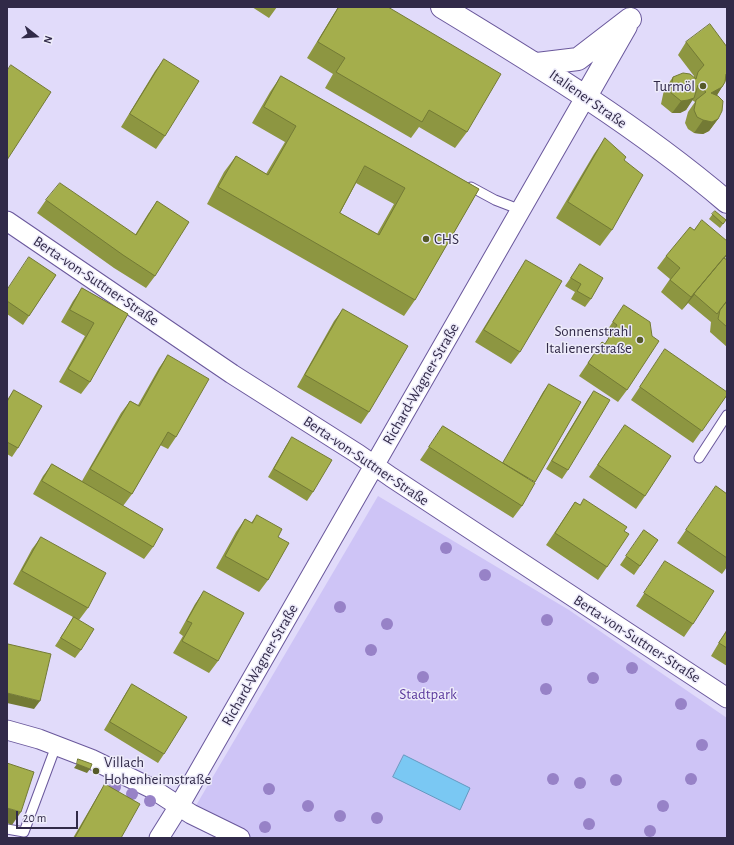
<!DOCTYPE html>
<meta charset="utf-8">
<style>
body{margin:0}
#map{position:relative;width:734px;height:845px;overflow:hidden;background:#e1dbfa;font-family:"Alegreya Sans",sans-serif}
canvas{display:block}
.frame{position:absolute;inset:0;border:8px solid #312a48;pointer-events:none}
.north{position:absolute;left:16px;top:16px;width:40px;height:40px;-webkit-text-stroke:3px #edebfa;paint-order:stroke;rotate:107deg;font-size:11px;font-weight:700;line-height:16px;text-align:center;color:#312a48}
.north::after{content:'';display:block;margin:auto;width:14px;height:18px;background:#312a48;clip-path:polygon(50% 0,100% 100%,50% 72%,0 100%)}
.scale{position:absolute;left:16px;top:811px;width:62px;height:18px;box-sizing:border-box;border:2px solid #312a48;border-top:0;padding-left:5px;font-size:12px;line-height:14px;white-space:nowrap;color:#312a48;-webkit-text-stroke:3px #edebfa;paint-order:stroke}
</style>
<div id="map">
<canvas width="734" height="845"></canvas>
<div class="frame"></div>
<div class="north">N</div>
<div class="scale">20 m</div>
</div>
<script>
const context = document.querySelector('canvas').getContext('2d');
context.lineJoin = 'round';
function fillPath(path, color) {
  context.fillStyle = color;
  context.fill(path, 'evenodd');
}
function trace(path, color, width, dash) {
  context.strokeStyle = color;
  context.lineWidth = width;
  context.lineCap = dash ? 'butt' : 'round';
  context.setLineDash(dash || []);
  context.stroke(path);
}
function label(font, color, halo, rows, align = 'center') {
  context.font = font + ' "Alegreya Sans",sans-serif';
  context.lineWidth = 3;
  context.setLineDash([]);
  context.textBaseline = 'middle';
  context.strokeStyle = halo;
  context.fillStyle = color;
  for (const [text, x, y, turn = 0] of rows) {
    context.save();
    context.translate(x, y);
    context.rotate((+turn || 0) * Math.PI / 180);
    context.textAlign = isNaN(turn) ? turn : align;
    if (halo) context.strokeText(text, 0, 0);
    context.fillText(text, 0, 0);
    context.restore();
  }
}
fillPath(new Path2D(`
 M 378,496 L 569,610 L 727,718 L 727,838 L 240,838 L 191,814 Z`), '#cec4f6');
const water = new Path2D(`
 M 404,755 L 470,788 L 460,810 L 393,777 Z`);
fillPath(water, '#7ac8f3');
trace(water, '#6499c0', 1);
const lane = new Path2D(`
 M 471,187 L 495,200 L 521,210
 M 699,458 L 727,415
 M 7,829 L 24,832 L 56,746`);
const street = new Path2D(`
 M 7,221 L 232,374 L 358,454 L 391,477 L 727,698
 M 7,730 L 39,739 L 91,759 L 151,788 L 191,814 L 240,838
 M 159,838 L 179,806 L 586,96`);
const secondary = new Path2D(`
 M 442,7 C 541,67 639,127 727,202
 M 537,64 L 578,59 L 630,19
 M 586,96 L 626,26`);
trace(lane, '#6a589c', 11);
trace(street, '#6a589c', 21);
trace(secondary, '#6a589c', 24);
trace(lane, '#fff', 9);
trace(street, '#fff', 19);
trace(secondary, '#fff', 22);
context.fillStyle = '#9782c7';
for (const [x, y] of [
 [446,548],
 [485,575],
 [340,607],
 [547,620],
 [387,624],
 [371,650],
 [632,668],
 [423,677],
 [593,678],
 [546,689],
 [681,704],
 [702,745],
 [553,779],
 [691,779],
 [616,780],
 [580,783],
 [115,787],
 [269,789],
 [132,794],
 [150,801],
 [308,806],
 [663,806],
 [340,816],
 [377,818],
 [589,824],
 [265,827],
 [650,831]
]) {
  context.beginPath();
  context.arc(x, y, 6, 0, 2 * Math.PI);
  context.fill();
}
fillPath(new Path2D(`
 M 252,7 L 277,7 L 269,18 Z
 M 338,7 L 388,7 L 467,132 L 455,148 L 419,127 L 411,138 L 325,88 L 333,74 L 307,58 Z
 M 686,42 L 727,47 L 727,79 L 726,80 L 722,87 L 717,95 L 718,119 L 709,131 L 703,134 L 694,133 L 688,129 L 685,123 L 688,112 L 695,102 L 692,100 L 686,110 L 680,113 L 672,113 L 661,104 L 664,90 L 673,77 L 694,77 L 694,76 L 678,55 Z
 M 164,59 L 165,136 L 156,149 L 121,127 L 155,71 Z
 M 281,76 L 479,189 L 415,300 L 404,316 L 207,204 L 224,172 L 236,156 L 266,174 L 285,142 L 252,123 L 270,92 ZM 356,183 L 394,204 L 377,234 L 340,213 Z
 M 605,138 L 624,160 L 612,230 L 600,246 L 556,218 L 594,154 Z
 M 46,200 L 135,235 L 148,214 L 157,201 L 155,276 L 146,288 L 114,268 L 37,213 Z
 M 715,211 L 726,220 L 720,228 L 709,219 Z
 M 727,255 L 725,258 L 727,260 L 727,347 L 710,332 L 711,322 L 688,303 L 682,310 L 661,292 L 670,279 L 657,268 L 666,256 Z
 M 526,260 L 520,352 L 511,364 L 475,342 L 518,272 Z
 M 580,264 L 591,299 L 585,307 L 571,299 L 575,292 L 565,286 Z
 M 56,275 L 23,325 L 7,314 L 7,289 Z
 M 82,288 L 128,314 L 90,382 L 81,394 L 59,382 L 85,336 L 61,322 L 73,301 Z
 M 624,305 L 627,390 L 618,402 L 579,376 L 602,342 L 605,344 L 609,338 L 604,335 Z
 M 343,309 L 369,412 L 361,424 L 297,387 L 334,321 Z
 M 665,349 L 727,395 L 693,443 L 631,400 Z
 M 168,355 L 176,437 L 168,449 L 160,445 L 132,494 L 123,506 L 153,547 L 144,559 L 33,494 L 43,476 L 52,464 L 82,481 L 121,413 L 130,401 L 138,405 L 159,368 Z
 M 549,384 L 522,506 L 513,518 L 420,460 L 443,426 L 503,463 L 543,392 Z
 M 14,390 L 18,448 L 12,457 L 7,454 L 7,400 Z
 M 594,391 L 568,470 L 562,479 L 546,469 L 588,399 Z
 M 625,425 L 645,496 L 636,509 L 589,477 Z
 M 292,437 L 313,492 L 307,501 L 268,477 L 286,446 Z
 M 716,486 L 727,494 L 727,567 L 722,574 L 677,543 Z
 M 575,502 L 624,531 L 607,567 L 598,580 L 546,545 Z
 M 257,515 L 278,537 L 268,580 L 259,592 L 216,568 L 236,532 L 245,519 L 251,523 Z
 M 644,530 L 658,540 L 634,575 L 620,565 Z
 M 41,537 L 88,608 L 79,620 L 81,650 L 75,658 L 55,646 L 68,626 L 73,617 L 13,584 L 32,549 Z
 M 665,561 L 693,624 L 684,637 L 636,606 Z
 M 204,591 L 218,661 L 209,673 L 173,653 L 183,636 L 179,633 L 195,604 Z
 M 727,629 L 727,666 L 711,656 Z
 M 132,684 L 164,754 L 158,763 L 104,730 L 126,693 Z
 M 105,784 L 121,838 L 73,838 L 97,797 Z`), '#8d9641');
fillPath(new Path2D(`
 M 726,74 L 727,74 L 727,79 L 717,87 Z
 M 722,87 L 714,100 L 711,93 Z
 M 694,98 L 686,110 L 680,113 L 672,113 L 681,101 Z
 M 718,119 L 709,131 L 703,134 L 694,133 L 703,120 Z
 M 727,254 L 727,255 L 724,259 L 682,310 L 691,297 Z
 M 7,693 L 40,701 L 34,709 L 7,703 Z
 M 77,764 L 90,769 L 87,773 L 74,768 Z
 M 7,808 L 21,812 L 12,825 L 7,823 Z`), '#737a35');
const building = new Path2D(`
 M 339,7 L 388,7 L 501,74 L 467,132 L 429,110 L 422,122 L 336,72 L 345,58 L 318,42 Z
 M 710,24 L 727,47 L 727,74 L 726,74 L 725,82 L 722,87 L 711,93 L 718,96 L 723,101 L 722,111 L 718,119 L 712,122 L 703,120 L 697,117 L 694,110 L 696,100 L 706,92 L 698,85 L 694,98 L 688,100 L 681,101 L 670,92 L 673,77 L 683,73 L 690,74 L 696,79 L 698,72 L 704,65 L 686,42 Z
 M 164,59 L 199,81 L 165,136 L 130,114 Z
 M 11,65 L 51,92 L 7,160 L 7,71 Z
 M 281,76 L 479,189 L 415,300 L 218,187 L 236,156 L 268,175 L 296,126 L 264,107 ZM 365,166 L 405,188 L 379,235 L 340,213 Z
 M 605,138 L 626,157 L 624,160 L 643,175 L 612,230 L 568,202 Z
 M 60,183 L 136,235 L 157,201 L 189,222 L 155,276 L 123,255 L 46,200 Z
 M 715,211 L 726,220 L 723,224 L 712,214 Z
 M 702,220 L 727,241 L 727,254 L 691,297 L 670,280 L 680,268 L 666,256 L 690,227 L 694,230 Z
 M 29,257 L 56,275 L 29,316 L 7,301 L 7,290 Z
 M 724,258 L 727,260 L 727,301 L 717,314 L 694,294 Z
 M 526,260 L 562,281 L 520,352 L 484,330 Z
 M 580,264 L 603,278 L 591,299 L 577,291 L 581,284 L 571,278 Z
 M 82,288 L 128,314 L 90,382 L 68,369 L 94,323 L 70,310 Z
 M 727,301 L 727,327 L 718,319 L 720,310 Z
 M 624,305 L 650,322 L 652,336 L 659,341 L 627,390 L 588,363 L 602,342 L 605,344 L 617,325 L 613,322 Z
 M 343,309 L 408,346 L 369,412 L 305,375 Z
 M 665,349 L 727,392 L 727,395 L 702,431 L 640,387 Z
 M 168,355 L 209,379 L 176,437 L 168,432 L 132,494 L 90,469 L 130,401 L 139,406 Z
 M 549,384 L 581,402 L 535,482 L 503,463 Z
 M 14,390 L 42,406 L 18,448 L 7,442 L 7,402 Z
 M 594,391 L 610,400 L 568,470 L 552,461 Z
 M 625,425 L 671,456 L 645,496 L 598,465 Z
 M 443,426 L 535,483 L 522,506 L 429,447 Z
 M 292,437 L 332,460 L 313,492 L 274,469 Z
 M 52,464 L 163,529 L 153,547 L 42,481 Z
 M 716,486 L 727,494 L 727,558 L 686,530 Z
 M 584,499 L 627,527 L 624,531 L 629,534 L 607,567 L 555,533 L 575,502 L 580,505 Z
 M 257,515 L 282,529 L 278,537 L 289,543 L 268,580 L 225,556 L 245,519 L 252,523 Z
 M 644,530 L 658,540 L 640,566 L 626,556 Z
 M 41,537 L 106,573 L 88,608 L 22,571 Z
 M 665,561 L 714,591 L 693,624 L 644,593 Z
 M 204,591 L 244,613 L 218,661 L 182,641 L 192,623 L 187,621 Z
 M 74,617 L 94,629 L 81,650 L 61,638 Z
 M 727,631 L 727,648 L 719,643 Z
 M 8,644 L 51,654 L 40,701 L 7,693 L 7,650 Z
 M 132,684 L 187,717 L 164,754 L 110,722 Z
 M 78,759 L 92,764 L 90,769 L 77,764 Z
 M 7,763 L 34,772 L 21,812 L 7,808 Z
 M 105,784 L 140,804 L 121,838 L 75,838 Z`);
fillPath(building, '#a4ae4c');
trace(building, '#737a35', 1);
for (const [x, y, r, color] of [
 [703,86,4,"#555a28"],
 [426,239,4,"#555a28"],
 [640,340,4,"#555a28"],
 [96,771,4,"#555a28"]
]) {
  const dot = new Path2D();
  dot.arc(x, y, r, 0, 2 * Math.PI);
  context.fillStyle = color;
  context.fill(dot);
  trace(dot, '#edebfa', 1.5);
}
label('15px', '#312a48', '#edebfa', [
 ["Turmöl",695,86],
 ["CHS",434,239,"left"],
 ["Sonnenstrahl",632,331],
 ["Italienerstraße",632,348],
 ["Villach",104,762,"left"],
 ["Hohenheimstraße",104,779,"left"]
], 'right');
label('15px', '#312a48', '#edebfa', [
 ["Italiener Straße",588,99,35],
 ["Berta-von-Suttner-Straße",96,281,34],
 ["Richard-Wagner-Straße",421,384,-60],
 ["Berta-von-Suttner-Straße",366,461,34],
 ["Berta-von-Suttner-Straße",637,639,33],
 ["Richard-Wagner-Straße",260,665,-60]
]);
label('15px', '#5b3a9d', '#edebfa', [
 ["Stadtpark",428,694]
]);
</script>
